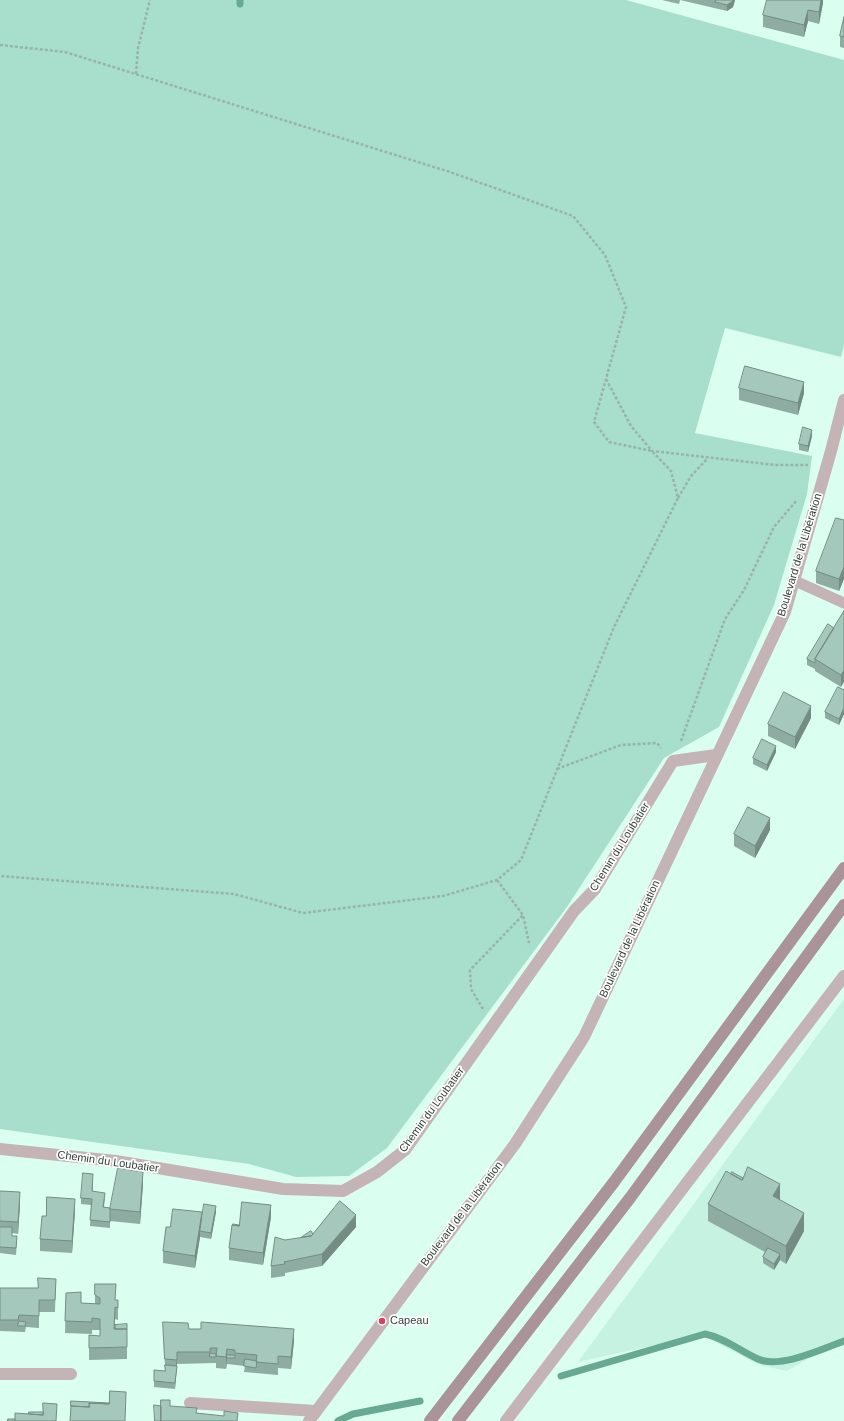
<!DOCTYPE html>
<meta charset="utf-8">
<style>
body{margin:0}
canvas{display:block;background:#dafff1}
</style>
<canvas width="844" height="1421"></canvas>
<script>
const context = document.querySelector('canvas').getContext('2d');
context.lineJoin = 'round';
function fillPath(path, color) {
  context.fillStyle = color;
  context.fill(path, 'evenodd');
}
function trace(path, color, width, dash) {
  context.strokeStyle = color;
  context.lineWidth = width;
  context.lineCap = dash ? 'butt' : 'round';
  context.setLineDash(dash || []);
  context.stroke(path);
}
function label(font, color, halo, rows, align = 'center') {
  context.font = font + ' Helvetica,sans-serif';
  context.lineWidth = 3.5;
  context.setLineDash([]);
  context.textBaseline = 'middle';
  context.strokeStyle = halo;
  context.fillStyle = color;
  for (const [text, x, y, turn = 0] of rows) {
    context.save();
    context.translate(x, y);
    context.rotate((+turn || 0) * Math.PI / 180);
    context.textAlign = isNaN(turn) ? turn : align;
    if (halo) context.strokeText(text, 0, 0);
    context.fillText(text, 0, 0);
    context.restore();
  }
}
fillPath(new Path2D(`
 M 844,999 L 844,1338 L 787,1371 L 759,1365 L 702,1335 L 578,1362 Z`), '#c6f2e2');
fillPath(new Path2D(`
 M 0,0 L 626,0 L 844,60 L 844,345 L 841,357 L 725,328 L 695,433 L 812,456 L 807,494 L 774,605 L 719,727 L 664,758 L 567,907 L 387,1148 L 349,1176 L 296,1177 L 249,1164 L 0,1129 Z`), '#a8dfcc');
trace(new Path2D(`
 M 240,0 L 240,4
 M 561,1376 L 705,1334 C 725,1338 740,1351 758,1359 C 780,1369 822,1349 844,1341
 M 338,1421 L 353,1414 L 420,1401`), '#67a993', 7);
trace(new Path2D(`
 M 0,45 L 65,52 L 450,172 L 573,216 L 605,255 L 626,307 L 594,422 L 609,442 L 652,451 L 671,471 L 678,498 L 614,627 L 521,860 L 497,880 L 443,896 L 303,913 L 234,894 L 0,876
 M 136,74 L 138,48 L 150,0
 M 606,379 L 631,426 L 652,451 L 775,465 L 808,465
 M 678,498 L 691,476 L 708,458
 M 681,741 L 725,619 L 744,590 L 774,527 L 797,500
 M 557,769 L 621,745 L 657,743 L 661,748
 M 497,880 L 523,915 L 529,943
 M 483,1009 L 471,989 L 470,970 L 523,915`), '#98b4a9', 2.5, [3, 2]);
trace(new Path2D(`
 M 793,580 L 844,603`), '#c4b4b6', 11);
trace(new Path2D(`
 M 0,1149 L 116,1161 L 283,1189 L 343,1191 L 377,1172 L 405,1150 L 574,911 L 595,889 L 673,761 L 716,755
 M 0,1374 L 71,1374
 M 190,1403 L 316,1411
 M 506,1421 L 844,976`), '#c4b4b6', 12);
trace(new Path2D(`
 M 309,1421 L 515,1144 L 584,1037 L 785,612 L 831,451 L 844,400`), '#c4b4b6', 12);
trace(new Path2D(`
 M 430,1421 L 614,1182 L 844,868
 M 458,1421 L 630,1198 L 844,905`), '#ab9497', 12);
fillPath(new Path2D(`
 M 662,0 L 735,0 L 733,7 L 727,11 L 680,0 L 679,4 Z
 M 823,0 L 823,3 L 819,24 L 808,21 L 804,37 L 763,27 L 763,15 Z
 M 844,17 L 844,48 L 840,47 L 840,36 Z
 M 739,388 L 804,393 L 798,415 L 739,400 Z
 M 812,436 L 808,452 L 799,450 L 799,444 Z
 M 844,520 L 844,579 L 839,591 L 816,583 L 816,571 Z
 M 844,611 L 841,687 L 815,671 L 815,669 L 807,665 L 807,659 L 834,628 Z
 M 844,690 L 844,714 L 839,725 L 825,718 L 825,712 Z
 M 811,718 L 795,749 L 768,736 L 768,724 Z
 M 776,752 L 767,771 L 753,764 L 753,758 Z
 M 770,830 L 755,858 L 734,846 L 734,834 Z
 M 93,1180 L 93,1191 L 105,1199 L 104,1207 L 110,1208 L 143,1184 L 140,1224 L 110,1221 L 110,1228 L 90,1226 L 91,1205 L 81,1204 L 81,1198 Z
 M 0,1191 L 20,1204 L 18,1234 L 12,1233 L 12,1236 L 17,1242 L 16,1255 L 0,1253 Z
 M 780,1200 L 804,1231 L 786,1264 L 780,1260 L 774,1270 L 763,1263 L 763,1257 L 765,1252 L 708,1221 L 708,1204 Z
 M 75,1211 L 72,1253 L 40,1251 L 40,1239 L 46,1216 Z
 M 216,1212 L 211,1239 L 200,1237 L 195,1268 L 163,1263 L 163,1251 L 170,1227 L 202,1219 Z
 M 271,1217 L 263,1265 L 229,1260 L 229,1248 Z
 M 356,1227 L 322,1266 L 285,1273 L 285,1276 L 271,1278 L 271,1266 L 302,1237 L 313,1234 Z
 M 56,1279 L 55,1312 L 39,1312 L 39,1328 L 26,1327 L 25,1332 L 0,1331 L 0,1288 L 38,1288 Z
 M 95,1284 L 116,1300 L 118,1300 L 118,1320 L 115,1319 L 115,1329 L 127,1324 L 127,1359 L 89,1360 L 89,1335 L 100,1336 L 100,1330 L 92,1330 L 92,1334 L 65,1333 L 66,1293 L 81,1303 L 95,1304 Z
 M 163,1322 L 189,1329 L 294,1341 L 291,1369 L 278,1368 L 278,1375 L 244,1372 L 245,1366 L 227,1364 L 227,1363 L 226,1369 L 216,1368 L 216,1363 L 177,1364 L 175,1389 L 154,1387 L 154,1370 L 165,1371 L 165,1367 Z`), '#8eaca2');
fillPath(new Path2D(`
 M 733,0 L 735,0 L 733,7 L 727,11 L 727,5 Z
 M 821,0 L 823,0 L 823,3 L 819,24 L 819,12 Z
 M 808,10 L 808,21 L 804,37 L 804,25 Z
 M 804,382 L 804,393 L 798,415 L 798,403 Z
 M 812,430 L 812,436 L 808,452 L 808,446 Z
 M 844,567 L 844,579 L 839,591 L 839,579 Z
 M 844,670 L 844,682 L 841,687 L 841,675 Z
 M 811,706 L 811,718 L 795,749 L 795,737 Z
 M 844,708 L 844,714 L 839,725 L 839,719 Z
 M 776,746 L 776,752 L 767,771 L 767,765 Z
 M 770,818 L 770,830 L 755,858 L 755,846 Z
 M 143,1172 L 143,1184 L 140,1224 L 140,1212 Z
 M 780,1184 L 780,1201 L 773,1196 Z
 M 20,1192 L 20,1204 L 18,1234 L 18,1222 Z
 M 75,1199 L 75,1211 L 72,1253 L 72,1241 Z
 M 271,1205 L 271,1217 L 263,1265 L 263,1253 Z
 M 216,1206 L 216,1212 L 211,1239 L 211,1233 Z
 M 202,1212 L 202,1224 L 200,1231 L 200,1237 L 195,1268 L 195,1256 Z
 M 804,1213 L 804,1231 L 786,1264 L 786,1246 Z
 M 356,1215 L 356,1227 L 322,1266 L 322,1254 Z
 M 780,1254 L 780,1260 L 774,1270 L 774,1264 Z
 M 294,1329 L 294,1341 L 291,1369 L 291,1357 Z
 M 227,1349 L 227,1358 L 226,1369 L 226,1357 Z
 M 177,1352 L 177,1364 L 175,1389 L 175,1383 Z`), '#748c84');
const building = new Path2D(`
 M 716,0 L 733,0 L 733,1 L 727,5 L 715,2 Z
 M 767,0 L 821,0 L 819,12 L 808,10 L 804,25 L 763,15 Z
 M 844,17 L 844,37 L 840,36 Z
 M 745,366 L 804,382 L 798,403 L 739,388 Z
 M 803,427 L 812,430 L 808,446 L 799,444 Z
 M 836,518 L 844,520 L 844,567 L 839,579 L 816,571 Z
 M 844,611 L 844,670 L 841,675 L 815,659 Z
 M 828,624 L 834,628 L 815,659 L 815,663 L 807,659 Z
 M 838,687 L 844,690 L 844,708 L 839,719 L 825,712 Z
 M 784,692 L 811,706 L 795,737 L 768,724 Z
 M 762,739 L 776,746 L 767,765 L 753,758 Z
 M 748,807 L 770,818 L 755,846 L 734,834 Z
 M 748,1167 L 780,1184 L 773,1196 L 804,1213 L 786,1246 L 708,1204 L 726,1171 L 742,1180 Z
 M 118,1168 L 143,1172 L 140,1212 L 110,1209 Z
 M 732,1172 L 743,1178 L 742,1180 L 731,1174 Z
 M 83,1173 L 93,1174 L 92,1191 L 105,1193 L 103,1207 L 110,1208 L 110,1222 L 90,1220 L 92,1199 L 81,1198 Z
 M 0,1191 L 20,1192 L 18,1222 L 0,1221 Z
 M 47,1197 L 75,1199 L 72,1241 L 40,1239 L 42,1216 L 46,1216 Z
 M 340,1201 L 356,1215 L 322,1254 L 284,1262 L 285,1264 L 271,1266 L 275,1237 L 285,1240 L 311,1236 Z
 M 242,1202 L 271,1205 L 263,1253 L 229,1248 L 232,1225 L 239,1226 Z
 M 204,1204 L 216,1206 L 211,1233 L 200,1231 Z
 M 173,1209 L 202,1212 L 195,1256 L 163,1251 L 166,1227 L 170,1227 Z
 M 233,1224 L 239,1225 L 239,1226 L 233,1225 Z
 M 0,1227 L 12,1227 L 12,1236 L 17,1236 L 16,1248 L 0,1247 Z
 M 311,1231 L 313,1234 L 311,1236 L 303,1237 L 302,1237 Z
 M 768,1248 L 780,1254 L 774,1264 L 763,1257 Z
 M 38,1278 L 56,1279 L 55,1300 L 39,1300 L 39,1316 L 19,1315 L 18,1320 L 0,1320 L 0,1288 L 38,1288 Z
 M 95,1284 L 116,1284 L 115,1300 L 118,1300 L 118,1308 L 115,1307 L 114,1329 L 127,1329 L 127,1347 L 89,1348 L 89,1335 L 100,1336 L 100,1319 L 92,1318 L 92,1322 L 65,1321 L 66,1293 L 81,1292 L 81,1303 L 100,1304 L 100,1298 L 95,1295 Z
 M 19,1321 L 26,1322 L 25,1326 L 18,1326 Z
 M 163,1322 L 188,1323 L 189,1329 L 201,1329 L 201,1322 L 294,1329 L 291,1357 L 278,1356 L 278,1364 L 256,1362 L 257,1355 L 235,1353 L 235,1350 L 227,1349 L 226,1357 L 216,1356 L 217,1348 L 210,1348 L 210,1352 L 177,1352 L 177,1360 L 165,1359 Z
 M 127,1324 L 127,1329 L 115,1329 L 115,1325 Z
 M 210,1353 L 216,1354 L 216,1357 L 210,1357 Z
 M 227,1355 L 235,1355 L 235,1358 L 227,1358 Z
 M 245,1359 L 257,1361 L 256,1368 L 244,1366 Z
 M 165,1365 L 177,1366 L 175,1383 L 154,1381 L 154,1370 L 165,1371 Z
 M 110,1391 L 126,1392 L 125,1421 L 70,1421 L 71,1406 L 90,1407 L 89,1403 L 109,1404 Z
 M 161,1400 L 170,1400 L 170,1406 L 197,1408 L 196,1413 L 224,1416 L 224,1411 L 238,1413 L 237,1421 L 161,1421 Z
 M 71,1401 L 109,1403 L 109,1404 L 89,1403 L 89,1407 L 71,1406 Z
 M 43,1403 L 57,1404 L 56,1421 L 15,1421 L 15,1413 L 43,1415 Z
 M 154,1405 L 161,1406 L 161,1421 L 155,1421 Z
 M 29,1412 L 43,1412 L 43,1415 L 29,1414 Z
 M 8,1419 L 15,1419 L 15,1421 L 8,1421 Z`);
fillPath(building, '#a5c8bc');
trace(building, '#748c84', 1);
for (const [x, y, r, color] of [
 [382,1321,4,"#d14267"]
]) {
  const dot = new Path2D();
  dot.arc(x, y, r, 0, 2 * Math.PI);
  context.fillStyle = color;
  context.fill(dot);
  trace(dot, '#fff', 1.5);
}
label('11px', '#313f3a', '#fff', [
 ["Boulevard de la Libération",800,555,-73],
 ["Chemin du Loubatier",620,847,-58],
 ["Boulevard de la Libération",630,939,-65],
 ["Chemin du Loubatier",432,1110,-54],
 ["Chemin du Loubatier",108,1162,8],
 ["Boulevard de la Libération",462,1214,-53]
]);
label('11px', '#313f3a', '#fff', [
 ["Capeau",390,1321]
], 'left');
</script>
